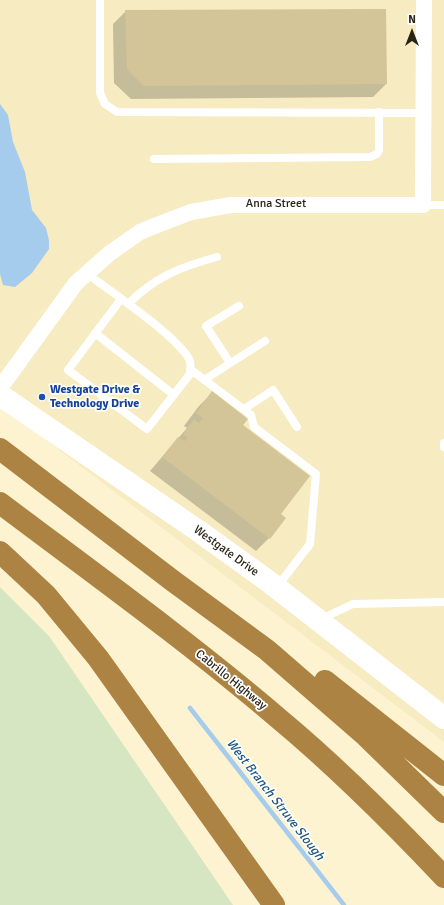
<!DOCTYPE html>
<style>
body{margin:0}
#map{position:relative;width:444px;height:905px;overflow:hidden;background:#fef3d1;font-family:Signika,sans-serif}
canvas{display:block}
.north{position:absolute;left:392px;top:12px;width:40px;height:40px;-webkit-text-stroke:3px #fff;paint-order:stroke;rotate:0deg;font-size:11px;font-weight:700;line-height:16px;text-align:center;color:#282417}
.north::after{content:'';display:block;margin:auto;width:14px;height:18px;background:#282417;clip-path:polygon(50% 0,100% 100%,50% 72%,0 100%)}
</style>
<div id="map">
<canvas width="444" height="905"></canvas>
<div class="north">N</div>
</div>
<script>
const context = document.querySelector('canvas').getContext('2d');
context.lineJoin = 'round';
function fillPath(path, color) {
  context.fillStyle = color;
  context.fill(path, 'evenodd');
}
function trace(path, color, width, dash) {
  context.strokeStyle = color;
  context.lineWidth = width;
  context.lineCap = dash ? 'butt' : 'round';
  context.setLineDash(dash || []);
  context.stroke(path);
}
function label(font, color, halo, rows, align = 'center') {
  context.font = font + ' Signika,sans-serif';
  context.lineWidth = 3.5;
  context.setLineDash([]);
  context.textBaseline = 'middle';
  context.strokeStyle = halo;
  context.fillStyle = color;
  for (const [text, x, y, turn = 0] of rows) {
    context.save();
    context.translate(x, y);
    context.rotate((+turn || 0) * Math.PI / 180);
    context.textAlign = isNaN(turn) ? turn : align;
    if (halo) context.strokeText(text, 0, 0);
    context.fillText(text, 0, 0);
    context.restore();
  }
}
fillPath(new Path2D(`
 M 0,0 L 444,0 L 444,742 L 0,405 Z`), '#f7ebc1');
fillPath(new Path2D(`
 M 0,587 L 49,636 L 233,905 L 0,905 Z`), '#d6e6c3');
fillPath(new Path2D(`
 M 0,104 L 8,115 L 13,142 L 25,172 L 32,210 L 46,228 L 49,240 L 49,249 L 32,273 L 15,287 L 3,285 L 0,274 Z`), '#a5cced');
fillPath(new Path2D(`
 M 126,11 L 386,84 L 373,97 L 131,99 L 114,83 L 113,24 Z
 M 212,393 L 242,425 L 279,514 L 269,538 L 256,551 L 150,471 L 187,428 L 184,426 L 199,406 Z`), '#0003');
trace(new Path2D(`
 M 190,708 L 344,905`), '#a5cced', 4.5);
fillPath(new Path2D(`
 M 386,9 L 387,84 L 144,86 L 127,69 L 125,10 Z
 M 212,391 L 248,419 L 243,425 L 310,476 L 281,514 L 286,518 L 270,539 L 162,457 L 178,437 L 185,441 L 188,438 L 183,434 L 194,419 L 199,423 L 203,418 L 196,413 Z`), '#d3c598');
trace(new Path2D(`
 M 100,0 L 100,93 L 105,104 L 117,112 L 423,113
 M 154,159 L 370,157 L 377,154 L 379,150 L 379,112
 M 423,205 L 444,205
 M 86,273 C 108,289 181,339 190,361 C 191,365 190,370 190,374 L 147,429 L 68,370 L 121,299
 M 128,304 C 155,277 180,267 217,257
 M 95,333 L 174,395
 M 230,363 L 206,326 L 239,306
 M 190,369 L 251,415 L 254,427 L 316,474 L 310,544 L 277,587
 M 204,380 L 265,341
 M 244,409 L 273,390 L 297,427
 M 444,443 L 444,447
 M 321,619 L 353,604 L 444,602`), '#fff', 8);
trace(new Path2D(`
 M 0,388 L 76,283 L 110,253 L 140,232 L 157,225 L 191,212 L 231,205 L 423,205 L 424,0`), '#fff', 16);
trace(new Path2D(`
 M 0,395 L 200,532 L 268,581 L 444,718`), '#fff', 22);
trace(new Path2D(`
 M 0,449 L 173,581 L 267,650 L 366,736 L 444,812
 M 0,503 C 93,573 189,642 278,718 C 337,767 391,821 444,877
 M 0,552 L 46,595 L 98,658 L 274,905
 M 325,681 L 444,775`), '#ad8344', 22);
for (const [x, y, r, color] of [
 [42,397,4,"#1a4fb4"]
]) {
  const dot = new Path2D();
  dot.arc(x, y, r, 0, 2 * Math.PI);
  context.fillStyle = color;
  context.fill(dot);
  trace(dot, '#fff', 1.5);
}
label('12px', '#282417', '#fff', [
 ["Anna Street",276,204],
 ["Westgate Drive",226,551,36],
 ["Cabrillo Highway",231,680,39]
]);
label('bold 12px', '#164399', '#fff', [
 ["Westgate Drive &",50,390],
 ["Technology Drive",50,404]
], 'left');
label('italic 13px', '#1e5883', '#fff', [
 ["West Branch Struve Slough",275,800,52]
]);
</script>
